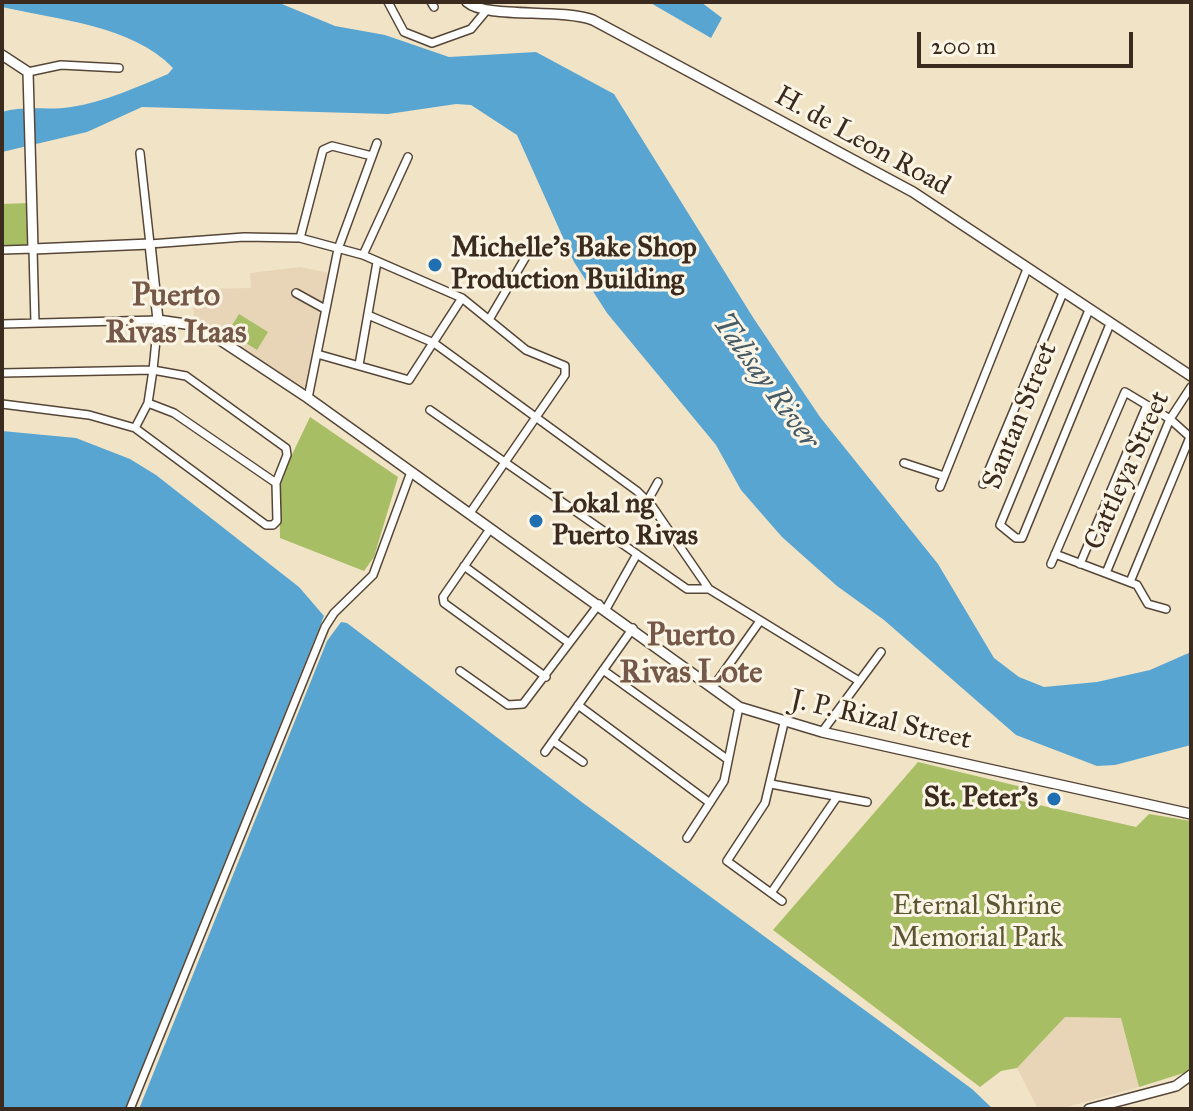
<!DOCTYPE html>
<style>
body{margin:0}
#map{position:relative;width:1193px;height:1111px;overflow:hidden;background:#f1e3c6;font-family:"IM FELL Great Primer",serif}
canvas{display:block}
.frame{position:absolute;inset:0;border:4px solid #3b2a1e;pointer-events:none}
.scale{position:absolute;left:917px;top:32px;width:216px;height:36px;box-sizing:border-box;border:4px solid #3b2a1e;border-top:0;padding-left:10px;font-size:24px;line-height:28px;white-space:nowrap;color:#3b2a1e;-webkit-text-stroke:6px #fcf5e5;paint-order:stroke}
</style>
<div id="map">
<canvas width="1193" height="1111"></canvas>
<div class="frame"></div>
<div class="scale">200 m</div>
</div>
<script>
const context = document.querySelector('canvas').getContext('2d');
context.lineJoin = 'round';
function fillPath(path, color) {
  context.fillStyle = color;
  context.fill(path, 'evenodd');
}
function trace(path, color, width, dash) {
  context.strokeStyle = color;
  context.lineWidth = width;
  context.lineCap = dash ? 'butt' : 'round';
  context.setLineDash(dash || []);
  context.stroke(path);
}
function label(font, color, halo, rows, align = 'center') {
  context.font = font + ' "IM FELL Great Primer",serif';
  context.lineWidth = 6;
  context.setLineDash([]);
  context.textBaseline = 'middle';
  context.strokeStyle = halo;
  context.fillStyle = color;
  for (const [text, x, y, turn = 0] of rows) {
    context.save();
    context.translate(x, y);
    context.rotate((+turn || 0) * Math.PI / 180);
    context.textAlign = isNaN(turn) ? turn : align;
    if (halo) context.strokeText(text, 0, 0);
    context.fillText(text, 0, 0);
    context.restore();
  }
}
fillPath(new Path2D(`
 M 300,267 L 329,273 L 306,392 L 202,321 L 194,319 L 192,289 L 251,288 L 250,273 Z
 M 1065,1017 L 1121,1018 L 1139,1087 L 1060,1109 L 1038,1109 L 1017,1068 Z`), '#e8d5b7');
fillPath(new Path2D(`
 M 29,203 L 31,248 L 2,249 L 2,204 Z
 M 239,314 L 268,332 L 257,350 L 228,332 Z
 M 310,417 L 398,477 L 374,557 L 364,571 L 280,538 L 279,482 Z
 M 918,762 L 1022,787 L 1017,800 L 1136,827 L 1149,814 L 1191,821 L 1191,1068 L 1187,1072 L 1139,1087 L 1121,1018 L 1065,1017 L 1017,1068 L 1001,1071 L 980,1087 L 773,930 Z`), '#a7be64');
fillPath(new Path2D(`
 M 2,2 L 277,2 L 335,26 L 385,35 L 449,57 L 536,52 L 614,94 L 754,319 L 820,417 L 938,564 L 994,658 L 1019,677 L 1044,687 L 1097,682 L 1150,670 L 1191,652 L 1191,745 L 1115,765 L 1097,766 L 1016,735 L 884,620 L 837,586 L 782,537 L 741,490 L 716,445 L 607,313 L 574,262 L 517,135 L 471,105 L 456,104 L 388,114 L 142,107 L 87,132 L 2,152 L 2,112 C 26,105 47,111 71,107 C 105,102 137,87 168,74 L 173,68 C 132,25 58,20 2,7 Z
 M 649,2 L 701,2 L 722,18 L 711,38 Z
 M 2,431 L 76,438 L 130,459 L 156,475 L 299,587 L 324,616 L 125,1109 L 2,1109 Z
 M 341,622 L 347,623 L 583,803 L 972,1089 L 993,1109 L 139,1109 L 327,641 Z`), '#58a5d1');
const minor = new Path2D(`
 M 388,2 L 404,32 L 432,43 L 471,29 L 486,11
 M 431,2 L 434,7
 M 28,72 L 61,65 L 119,68
 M 140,153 L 150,244 L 244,237 L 300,238 L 363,255 L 462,298 L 526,350 L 565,366 L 565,375 L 470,513
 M 300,238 L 323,150 L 332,146 L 372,156
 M 2,250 L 33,249 L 35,323
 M 363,255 L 408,157
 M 296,293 L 325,309
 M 1089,310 L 1000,525 L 1016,538 L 1022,538 L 1110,324
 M 368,315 L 434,343 L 637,491 L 652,506 L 709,589
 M 490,318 L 528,253
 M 2,324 L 158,320 L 153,370 L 2,373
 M 317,354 L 409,380 L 462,298
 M 359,365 L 377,262
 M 308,398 L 338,249 L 377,143
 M 148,403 L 174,413 L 276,483
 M 2,404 L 89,415 L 135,428 L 266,525 L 273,525 L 277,521 L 276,483 L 287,455 L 286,448 L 186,376 L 153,370 L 148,403 L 135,428
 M 430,410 L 687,589 L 709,589 L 859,681
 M 904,463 L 944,476
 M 983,484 L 1063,293
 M 940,487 L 1027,269
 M 648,500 L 658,482
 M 490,529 L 443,597 L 444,603 L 546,677
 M 1055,554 L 1137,585 L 1148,604 L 1166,609
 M 1051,564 L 1125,392 L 1170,419 L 1190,437 L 1130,582
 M 1080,564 L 1147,405
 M 464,566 L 569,643
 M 1106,573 L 1170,419 L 1191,387
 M 606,609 L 637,554
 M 603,670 L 727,759
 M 460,671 L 508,705 L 523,704 L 599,604
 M 713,687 L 760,621
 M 578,705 L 710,803
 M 822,732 L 881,652
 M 553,741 L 583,762
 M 545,752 L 633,628
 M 771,784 L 867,802
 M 687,838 L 724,781 L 739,707
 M 771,893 L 837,797
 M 782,901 L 727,861 L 765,803 L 784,723
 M 130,1109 L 325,627 L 334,613 L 373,575 L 411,472`);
const tertiary = new Path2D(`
 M 467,2 C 486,19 560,8 593,20 L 913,192 L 1191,376
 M 2,55 L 28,72 L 33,249 L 150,244 L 158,320 L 199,326 L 308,398 L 739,707 L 822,732 L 1191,814
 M 1089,1109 L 1176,1086 L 1191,1075`);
trace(minor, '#564637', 10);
trace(tertiary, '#564637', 12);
trace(minor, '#fff', 7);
trace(tertiary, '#fff', 9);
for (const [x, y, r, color] of [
 [435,265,8,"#1f6fb2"],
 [536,521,8,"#1f6fb2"],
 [1054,799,8,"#1f6fb2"]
]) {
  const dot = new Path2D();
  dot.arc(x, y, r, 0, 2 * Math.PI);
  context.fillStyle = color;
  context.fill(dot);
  trace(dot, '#fcf5e5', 3);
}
label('28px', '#3b2a1e', '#fcf5e5', [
 ["H. de Leon Road",862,142,29],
 ["Santan Street",1021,416,-68],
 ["Cattleya Street",1128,471,-66],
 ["J. P. Rizal Street",881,721,13]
]);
label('bold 28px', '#3b2a1e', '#fcf5e5', [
 ["Michelle's Bake Shop",451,249],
 ["Production Building",451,281],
 ["Lokal ng",552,505],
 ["Puerto Rivas",552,537],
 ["St. Peter's",1038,799,"right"]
], 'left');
label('28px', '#5b5633', '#fcf5e5', [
 ["Eternal Shrine",977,907],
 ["Memorial Park",977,939]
]);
label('italic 30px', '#475b66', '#fcf5e5', [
 ["Talisay River",765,382,54]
]);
label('bold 32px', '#755848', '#fcf5e5', [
 ["Puerto",176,297],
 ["Rivas Itaas",176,334],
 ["Puerto",691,637],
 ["Rivas Lote",691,674]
]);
</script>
